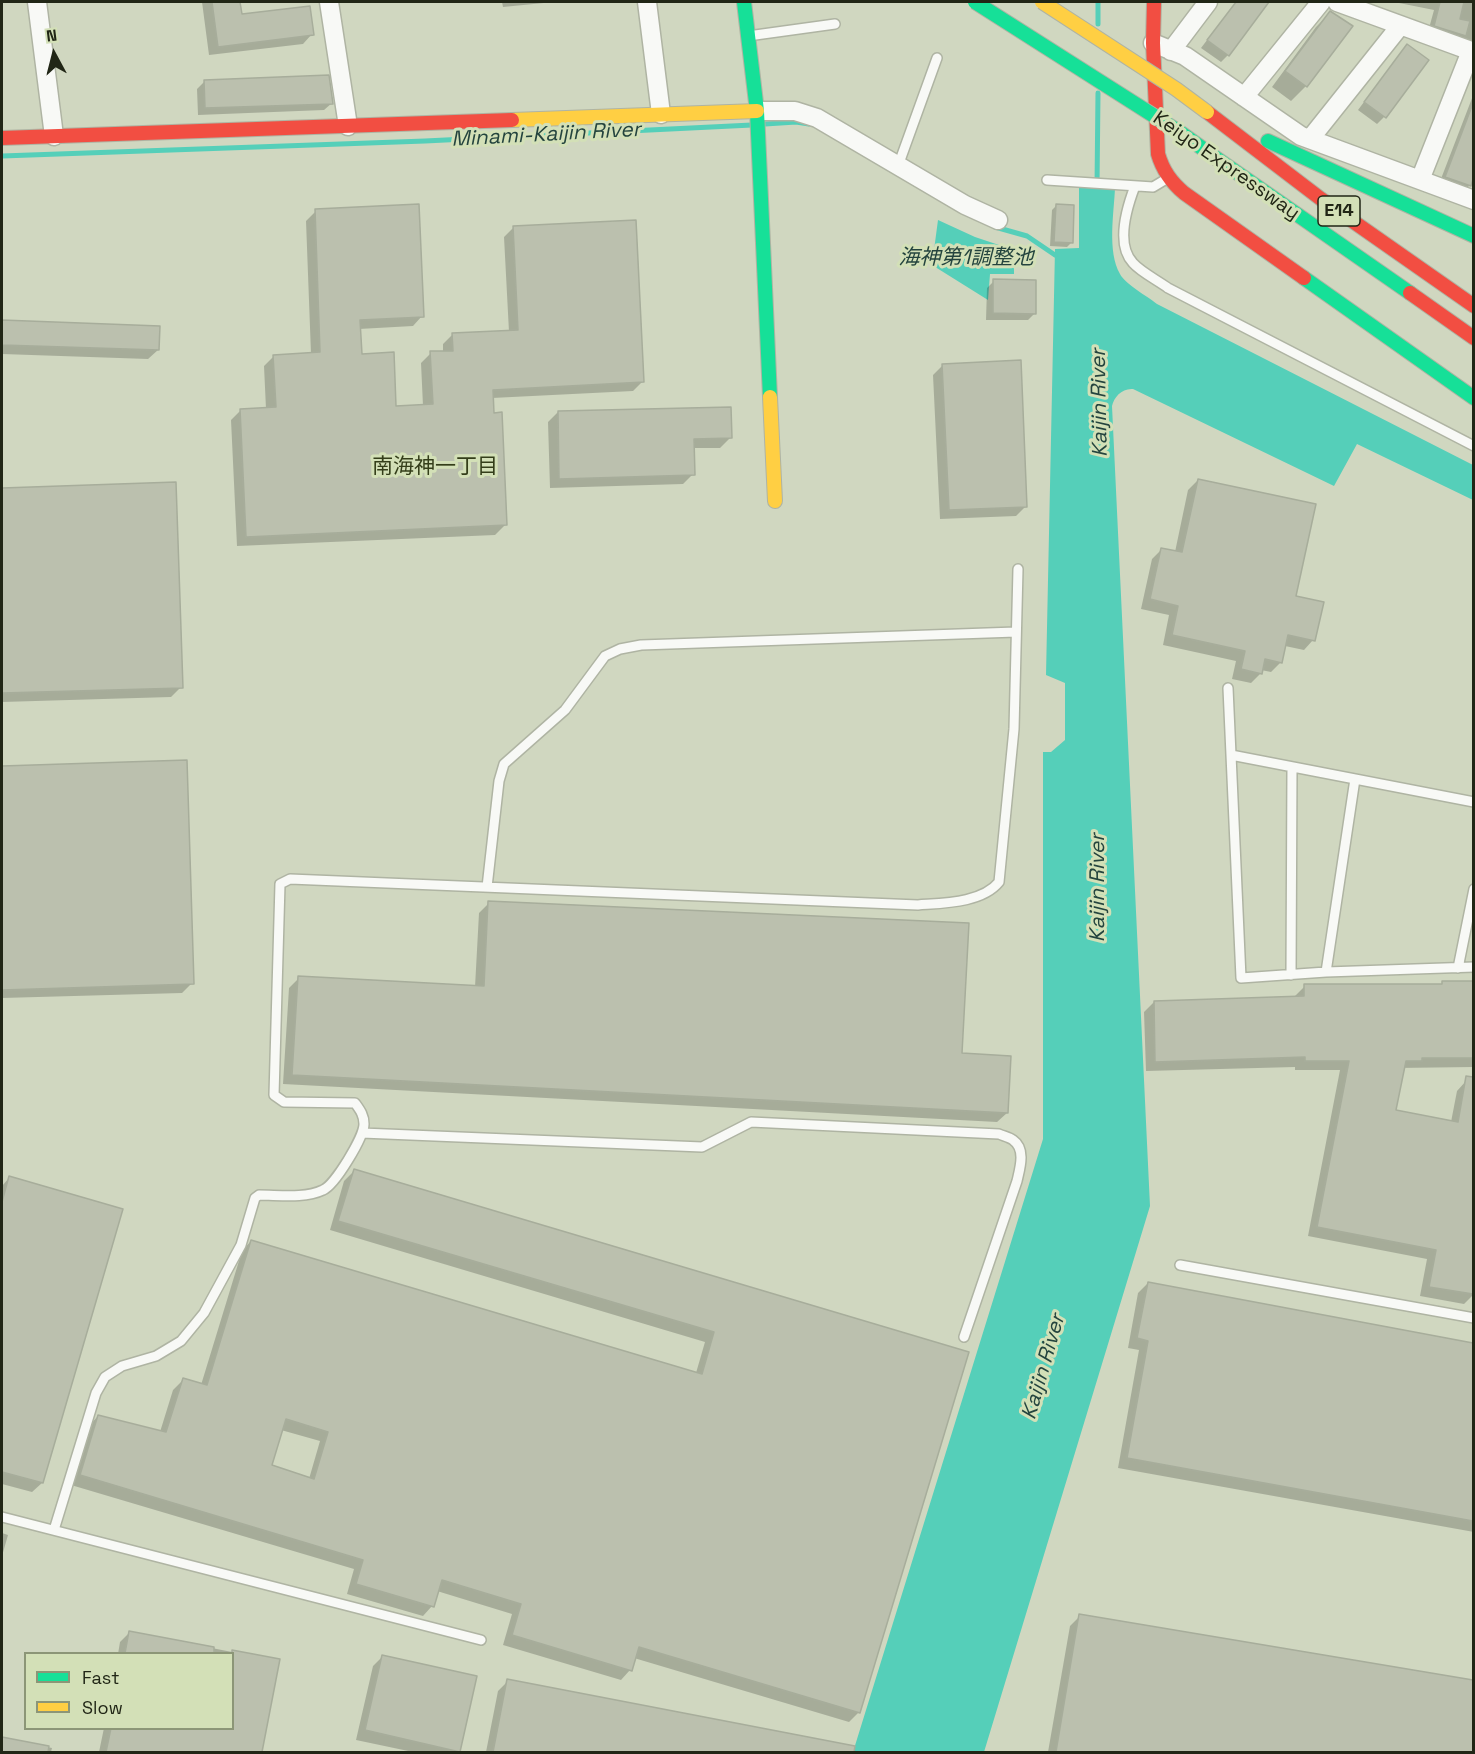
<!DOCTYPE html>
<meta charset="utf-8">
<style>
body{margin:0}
#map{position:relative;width:1475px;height:1754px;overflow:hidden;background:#d0d7c0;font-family:"Space Grotesk",sans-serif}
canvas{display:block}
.frame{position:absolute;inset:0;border:3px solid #212616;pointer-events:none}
.legend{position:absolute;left:24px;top:1652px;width:210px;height:78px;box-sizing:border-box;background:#d3e0b7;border:2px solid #8c9677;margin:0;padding:8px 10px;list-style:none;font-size:18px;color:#212616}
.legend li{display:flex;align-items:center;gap:12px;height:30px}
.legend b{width:30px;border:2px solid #8c9677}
.north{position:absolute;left:24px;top:24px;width:60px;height:60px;-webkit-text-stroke:4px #d3e0b7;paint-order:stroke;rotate:353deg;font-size:16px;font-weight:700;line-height:24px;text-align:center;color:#212616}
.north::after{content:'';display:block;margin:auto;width:21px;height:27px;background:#212616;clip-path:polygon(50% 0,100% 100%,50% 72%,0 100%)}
</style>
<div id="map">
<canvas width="1475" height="1754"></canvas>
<div class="frame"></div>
<ul class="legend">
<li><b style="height:8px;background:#16e098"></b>Fast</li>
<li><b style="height:8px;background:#ffcf43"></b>Slow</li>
</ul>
<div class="north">N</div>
</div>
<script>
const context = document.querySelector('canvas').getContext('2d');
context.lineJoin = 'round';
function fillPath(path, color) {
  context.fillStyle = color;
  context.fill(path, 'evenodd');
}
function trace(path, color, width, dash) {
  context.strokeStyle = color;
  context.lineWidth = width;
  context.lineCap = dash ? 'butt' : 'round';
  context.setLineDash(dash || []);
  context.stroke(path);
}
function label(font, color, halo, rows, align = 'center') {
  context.font = font + ' "Space Grotesk","Noto Sans JP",sans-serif';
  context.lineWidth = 6;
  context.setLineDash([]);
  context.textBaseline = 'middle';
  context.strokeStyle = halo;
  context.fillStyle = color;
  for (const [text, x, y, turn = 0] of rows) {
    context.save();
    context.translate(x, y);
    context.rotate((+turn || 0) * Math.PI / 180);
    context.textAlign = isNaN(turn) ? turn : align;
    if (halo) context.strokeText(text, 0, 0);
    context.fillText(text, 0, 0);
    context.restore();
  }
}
fillPath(new Path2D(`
 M 1079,186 L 1115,188 C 1114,213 1107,251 1120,274 C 1125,284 1147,296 1157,304 L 1473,465 L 1473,500 L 1357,444 L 1334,486 L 1133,389 C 1122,388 1114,397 1112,406 L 1150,1206 L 984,1752 L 853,1752 L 1043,1139 L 1043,752 L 1051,752 L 1065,740 L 1065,683 L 1046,675 L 1055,249 L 1079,248 Z
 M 938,220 L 975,237 L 1014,250 L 1014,274 L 990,274 L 988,300 L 932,265 Z`), '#55cfb9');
fillPath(new Path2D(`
 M 202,2 L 238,2 L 240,16 L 312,34 L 303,44 L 209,55 Z
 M 502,2 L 554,2 L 503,7 Z
 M 1236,2 L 1267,2 L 1228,55 L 1221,62 L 1201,48 Z
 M 1394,2 L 1474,2 L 1474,45 L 1428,32 L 1434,10 Z
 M 1330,13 L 1350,27 L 1306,86 L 1291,101 L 1272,87 L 1316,27 Z
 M 1406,47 L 1427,61 L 1384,117 L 1377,124 L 1358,110 L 1399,55 Z
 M 204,82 L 332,103 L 324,110 L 198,115 L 197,89 Z
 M 1474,93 L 1474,175 L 1469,186 L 1462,193 L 1439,184 Z
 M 1056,206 L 1071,243 L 1067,247 L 1050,246 L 1052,210 Z
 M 316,211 L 422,316 L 413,326 L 359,329 L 360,355 L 395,408 L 423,406 L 421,363 L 431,353 L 443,352 L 443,344 L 453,334 L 509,332 L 504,237 L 514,227 L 643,381 L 633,391 L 492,398 L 505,525 L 495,535 L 237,546 L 231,420 L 241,410 L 266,409 L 264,366 L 274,356 L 311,354 L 306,221 Z
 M 994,281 L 1035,313 L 1028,320 L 986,320 L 987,288 Z
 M 2,321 L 159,327 L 158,350 L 148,359 L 2,354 Z
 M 943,365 L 1026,506 L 1016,516 L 940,519 L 933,375 Z
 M 558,412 L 730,438 L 720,448 L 692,448 L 693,474 L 683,484 L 550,488 L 548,422 Z
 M 1198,480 L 1294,597 L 1313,640 L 1304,650 L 1285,646 L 1281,662 L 1271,672 L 1261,670 L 1261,673 L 1251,683 L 1232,679 L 1236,661 L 1163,645 L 1169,615 L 1141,609 L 1152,559 L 1162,549 L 1175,552 L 1188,490 Z
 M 175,484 L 181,687 L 171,697 L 2,702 L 2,489 Z
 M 186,762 L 192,983 L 182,993 L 2,998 L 2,767 Z
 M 489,903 L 961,1054 L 1007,1113 L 997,1122 L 283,1084 L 289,988 L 299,978 L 475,987 L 479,913 Z
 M 1443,983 L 1474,983 L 1474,1067 L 1396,1068 L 1395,1111 L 1451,1122 L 1457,1091 L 1466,1081 L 1474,1083 L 1474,1294 L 1464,1304 L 1420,1296 L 1427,1259 L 1308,1236 L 1340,1070 L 1295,1070 L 1295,1067 L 1146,1071 L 1144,1012 L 1154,1002 L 1295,998 L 1295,996 L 1305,986 L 1441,985 Z
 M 354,1171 L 967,1353 L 859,1712 L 849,1722 L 634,1658 L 630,1670 L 621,1680 L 503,1645 L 512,1614 L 437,1591 L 432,1606 L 423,1616 L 347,1594 L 354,1569 L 71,1485 L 89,1426 L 98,1416 L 160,1432 L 173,1390 L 183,1380 L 201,1385 L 242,1251 L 251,1241 L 696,1373 L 705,1342 L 330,1230 L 344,1181 ZM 281,1430 L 320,1441 L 309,1479 L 270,1466 Z
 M 9,1178 L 42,1483 L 32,1492 L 2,1484 L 2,1186 Z
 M 1148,1283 L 1474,1344 L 1474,1532 L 1118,1468 L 1139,1350 L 1128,1348 L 1138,1293 Z
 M 2,1533 L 8,1535 L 2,1556 Z
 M 1080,1616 L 1474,1682 L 1474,1752 L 1048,1752 L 1070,1626 Z
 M 130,1632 L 278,1661 L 260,1752 L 99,1752 L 104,1728 L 232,1728 L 232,1654 L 118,1654 L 120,1642 Z
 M 383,1656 L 459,1751 L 457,1752 L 413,1752 L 356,1740 L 373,1666 Z
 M 508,1681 L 847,1746 L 846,1752 L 486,1752 L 498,1691 Z
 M 2,1738 L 52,1748 L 51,1752 L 2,1752 Z`), '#0003');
trace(new Path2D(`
 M 1098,24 L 1098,2
 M 765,124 L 796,122 L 809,124
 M 2,156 L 425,141 L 752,125
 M 1097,186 L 1098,93
 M 995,227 L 1027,236 L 1055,255`), '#55cfb9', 5);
const building = new Path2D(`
 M 212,2 L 240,2 L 242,14 L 310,6 L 314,35 L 218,47 Z
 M 1236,2 L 1269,2 L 1229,56 L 1207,40 Z
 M 1440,2 L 1464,2 L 1460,19 L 1470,21 L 1466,36 L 1434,26 Z
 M 1330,11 L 1353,26 L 1307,87 L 1285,71 Z
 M 1407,44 L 1429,60 L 1386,118 L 1364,102 Z
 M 329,75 L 333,104 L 205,108 L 204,80 Z
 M 1472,106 L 1473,106 L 1473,179 L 1471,186 L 1445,177 Z
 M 419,204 L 424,317 L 360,320 L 362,354 L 394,352 L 396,406 L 433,404 L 430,351 L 453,351 L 452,333 L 518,330 L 513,226 L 636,220 L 644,382 L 493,390 L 494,413 L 502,412 L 507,525 L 246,537 L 240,409 L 276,407 L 273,355 L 320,352 L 315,209 Z
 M 1056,204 L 1074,205 L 1073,243 L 1054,242 Z
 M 993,279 L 1036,280 L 1036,314 L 993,313 Z
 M 2,320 L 160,326 L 159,350 L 2,345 Z
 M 1021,360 L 1027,507 L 949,510 L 942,364 Z
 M 731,407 L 732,438 L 694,439 L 695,475 L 559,479 L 558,411 Z
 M 1198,479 L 1316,504 L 1296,596 L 1324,602 L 1315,641 L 1288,635 L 1282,663 L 1265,659 L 1262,674 L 1241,669 L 1245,651 L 1172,635 L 1178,606 L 1150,599 L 1161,548 L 1182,552 Z
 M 176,482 L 183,688 L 2,693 L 2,488 Z
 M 187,760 L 194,984 L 2,990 L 2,766 Z
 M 488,901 L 969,923 L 962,1053 L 1011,1056 L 1008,1113 L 292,1075 L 298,976 L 484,986 Z
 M 1442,981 L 1473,981 L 1473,1058 L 1422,1058 L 1422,1061 L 1406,1061 L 1396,1110 L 1458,1122 L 1466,1076 L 1473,1077 L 1473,1294 L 1429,1287 L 1436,1250 L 1317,1227 L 1349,1061 L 1305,1061 L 1305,1057 L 1155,1062 L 1154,1001 L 1304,996 L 1304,984 L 1442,984 Z
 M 354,1169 L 969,1352 L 860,1713 L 639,1647 L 632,1671 L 512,1635 L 521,1604 L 442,1580 L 434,1607 L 356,1584 L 363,1560 L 80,1475 L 98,1415 L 166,1432 L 183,1378 L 207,1385 L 251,1240 L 702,1374 L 714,1332 L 338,1221 ZM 286,1419 L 328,1432 L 314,1479 L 272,1465 Z
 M 9,1176 L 123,1209 L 43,1483 L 2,1472 L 2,1202 Z
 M 1148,1282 L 1473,1343 L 1473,1521 L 1127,1458 L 1148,1341 L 1137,1338 Z
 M 1079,1614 L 1473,1680 L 1473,1752 L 1056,1752 Z
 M 129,1631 L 214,1647 L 214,1653 L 125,1653 Z
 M 232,1650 L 280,1659 L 262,1752 L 106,1752 L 111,1728 L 232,1728 Z
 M 382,1655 L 477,1676 L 460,1752 L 365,1730 Z
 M 507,1679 L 855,1746 L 854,1752 L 493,1752 Z
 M 2,1737 L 49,1746 L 48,1752 L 2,1752 Z`);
fillPath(building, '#bbc0ae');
trace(building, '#a7ad9b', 1.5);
const lane = new Path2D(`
 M 748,36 L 835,24
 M 898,166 L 937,58
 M 1047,180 L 1153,187 L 1168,178
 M 1135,186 C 1127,207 1115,244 1133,263 C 1141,272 1157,280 1168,288 L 1474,446
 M 1228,688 L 1241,978 L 1326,972
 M 1231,755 L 1474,802
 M 1355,779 L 1326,972 L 1474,967
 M 487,887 L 499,781 L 504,764 L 565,710 L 605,656 L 620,649 L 641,645 L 1016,632
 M 1458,968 L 1474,889
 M 1291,975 L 1292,767
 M 362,1133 L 702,1147 L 751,1122 L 999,1134 C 1003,1136 1009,1137 1013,1140 C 1026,1149 1020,1168 1017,1181 L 964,1337
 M 1180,1265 L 1474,1318
 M 2,1517 L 481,1640
 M 54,1530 L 96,1393 L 105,1377 L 122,1366 L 156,1356 L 181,1341 L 204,1313 L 241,1245 L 255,1198 L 259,1195 C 279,1195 304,1199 323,1190 C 335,1185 364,1137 364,1124 C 364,1115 360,1110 355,1103 L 284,1102 L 274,1095 L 280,884 L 290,879 L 918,905 C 943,903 982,903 999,882 L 1014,729 L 1018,569`);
const street = new Path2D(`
 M 37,2 L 54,136
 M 329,2 L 348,126
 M 647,2 L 661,114
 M 1337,2 L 1474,52
 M 1153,43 L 1185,56 L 1301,136 L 1474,200
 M 1171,51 L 1208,2
 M 1244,97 L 1321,2
 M 757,111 L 795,111 L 817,118 L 965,205 L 998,220
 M 1310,139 L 1400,26
 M 1420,180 L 1471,51`);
const fast = new Path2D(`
 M 744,2 L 757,111 L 770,397
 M 1268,141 L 1474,236
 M 1213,156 L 1410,293
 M 1304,278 L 1474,398`);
const slow = new Path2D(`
 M 512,120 L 757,111
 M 770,397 L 775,501`);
const jam = new Path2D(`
 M 1154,2 L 1153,43 L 1158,154 C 1163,171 1171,182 1184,193 L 1304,278
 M 1207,112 L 1321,199 L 1474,306
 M 2,138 L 512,120
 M 1410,293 L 1474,338`);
trace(lane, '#afb4a3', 12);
trace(street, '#afb4a3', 21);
trace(fast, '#afb4a3', 16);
trace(slow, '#afb4a3', 16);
trace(jam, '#afb4a3', 16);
trace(lane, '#f8f9f6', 9);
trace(street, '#f8f9f6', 18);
trace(fast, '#16e098', 14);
trace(slow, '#ffcf43', 14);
trace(jam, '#f24e42', 14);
const fastBridge = new Path2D(`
 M 975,2 L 1181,133 L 1213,156`);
const slowBridge = new Path2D(`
 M 1042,2 L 1176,89 L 1207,112`);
trace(fastBridge, '#afb4a3', 16, []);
trace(slowBridge, '#afb4a3', 16, []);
trace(fastBridge, '#16e098', 14);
trace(slowBridge, '#ffcf43', 14);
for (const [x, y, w] of [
 [1339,211,42]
]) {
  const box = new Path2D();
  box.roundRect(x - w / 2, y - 15, w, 30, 4.5);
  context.fillStyle = '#d3e0b7';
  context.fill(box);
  trace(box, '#212616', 1.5);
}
label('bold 18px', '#212616', null, [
 ["E14",1339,211]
]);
label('20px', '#212616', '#d3e0b7', [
 ["Keiyo Expressway",1226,166,35]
]);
label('italic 21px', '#24443e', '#d3e0b7', [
 ["Minami-Kaijin River",546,135,-3],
 ["海神第1調整池",966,258],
 ["Kaijin River",1100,403,-91],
 ["Kaijin River",1098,888,-90],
 ["Kaijin River",1044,1367,-74]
]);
label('21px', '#343e1a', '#d3e0b7', [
 ["南海神一丁目",435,467]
]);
</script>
